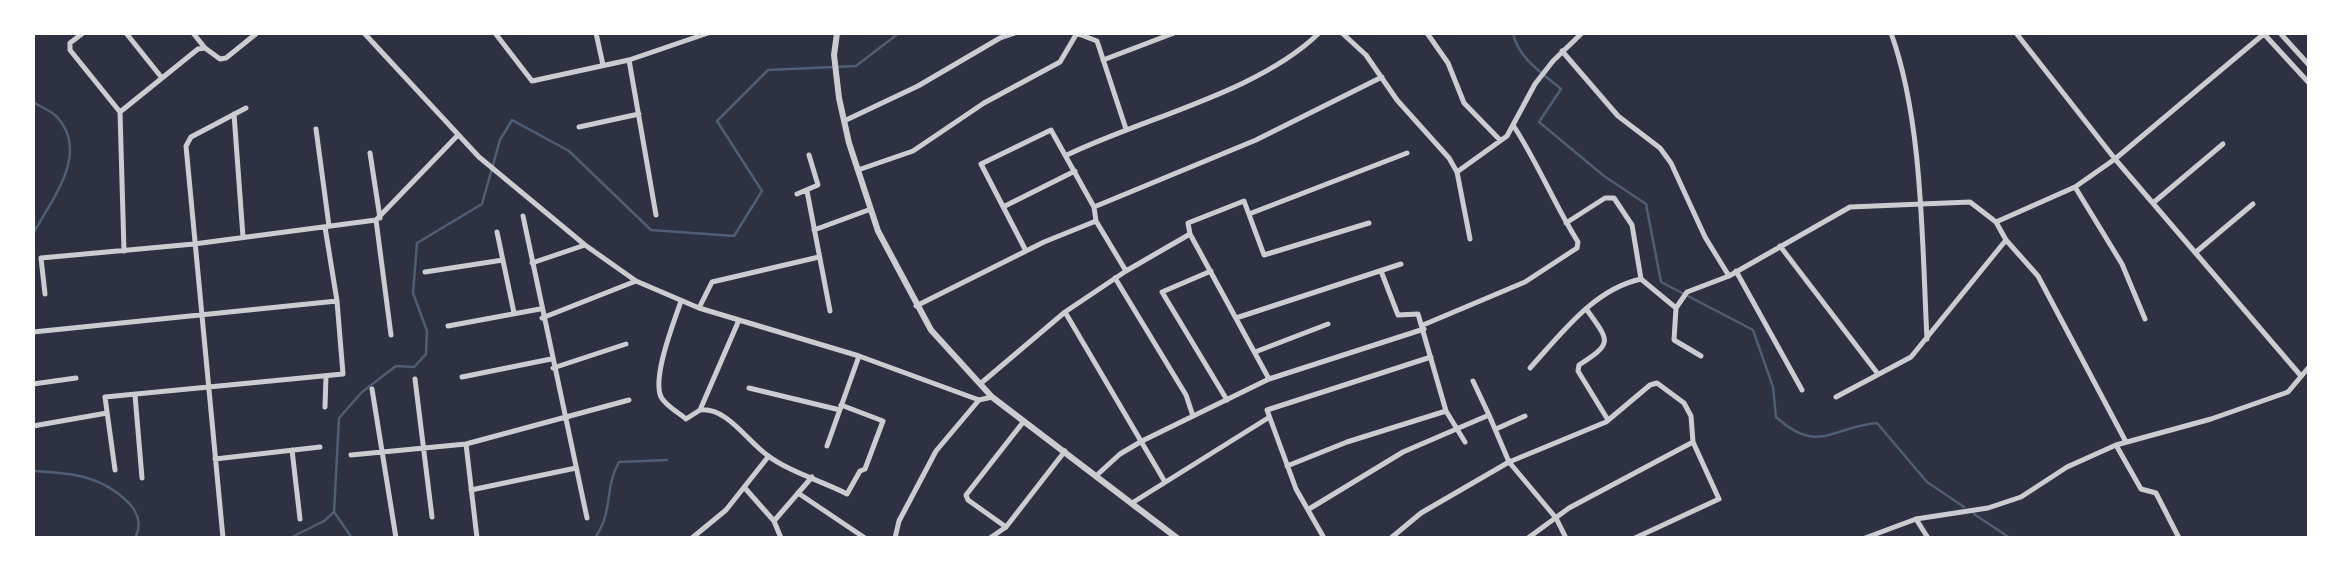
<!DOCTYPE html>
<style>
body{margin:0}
#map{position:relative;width:2342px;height:571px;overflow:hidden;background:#2d3142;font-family:"PT Serif",serif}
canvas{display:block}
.frame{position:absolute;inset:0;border:35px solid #fff;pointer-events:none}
</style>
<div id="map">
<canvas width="2342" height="571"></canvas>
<div class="frame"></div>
</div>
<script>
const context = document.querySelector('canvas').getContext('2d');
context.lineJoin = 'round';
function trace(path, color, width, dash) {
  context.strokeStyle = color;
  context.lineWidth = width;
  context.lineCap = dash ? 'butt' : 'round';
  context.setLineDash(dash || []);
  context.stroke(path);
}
trace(new Path2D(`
 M 1513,33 C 1517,57 1543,74 1561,89 L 1539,122 L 1604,176 L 1646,204 L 1661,282 L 1753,330 L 1773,387 L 1776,417 C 1818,455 1832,427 1877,423 L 1927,482 L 1964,507
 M 33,102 C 40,107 50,110 56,116 C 91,152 52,199 33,234
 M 33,471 C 71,473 101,475 129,503 C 138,513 142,525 135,538
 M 334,512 L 352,538
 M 1974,514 L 2010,538
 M 290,538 L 324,521 L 334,512 L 339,418 L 362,392 L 396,366 L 414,367 L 426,354 L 427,331 L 413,293 L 417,243 L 482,204 L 500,140 L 512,120 L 569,151 L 651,230 L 734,236 L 762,191 L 717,121 L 768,70 L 856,66 L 899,33
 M 595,538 C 614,510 604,488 619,462 L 667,460`), '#4f5d75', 2.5);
trace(new Path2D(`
 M 83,33 L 70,43 L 70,50 L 120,112
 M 126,33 L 162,78
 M 193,33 L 205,48
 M 364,33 L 479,157 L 585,245 L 636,281 L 699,308 L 859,356 L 979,400 L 992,397
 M 495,33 L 532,81 L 629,60 L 708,33
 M 596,33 L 603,65
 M 1076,33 L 1097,41 L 1126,129
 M 1342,33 L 1366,55 L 1397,100 L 1449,158 L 1457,172 L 1470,239
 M 1427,33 L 1448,63 L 1464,103 L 1500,140
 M 1891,33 C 1923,121 1922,244 1927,339
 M 2016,33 L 2115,159 L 2301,376
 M 2280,33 L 2309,65
 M 2264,34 L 2309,83
 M 1562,51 L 1618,116 L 1660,148 L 1671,163 L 1705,237 L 1729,276
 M 629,60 L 656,215
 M 1103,60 L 1174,33
 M 234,114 L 243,237
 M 844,121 L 918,86 L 1000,38 L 1015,33
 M 579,127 L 639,114
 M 316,129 L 329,226
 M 370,153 L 380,218
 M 1067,155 C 1143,118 1259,92 1319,33
 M 858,170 L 913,151 L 984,103 L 1060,62 L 1077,33
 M 1457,172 L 1507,136 L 1535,84 L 1553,61 L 1582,33
 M 2075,187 L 2122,264 L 2145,319
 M 807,191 L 830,311
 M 797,194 L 818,185 L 809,155
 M 2153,203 L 2223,144
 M 1003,207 L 1075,171
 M 1094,207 L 1256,140 L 1382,77
 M 1249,214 L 1407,153
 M 523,216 L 587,518
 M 376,220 L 391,335
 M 1996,222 L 2075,187 L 2115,159 L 2265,33
 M 1566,223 L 1605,198 L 1614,198 L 1632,225 L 1641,279
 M 814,230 L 871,209
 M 497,232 L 514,313
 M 1780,246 L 1878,374
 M 124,251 L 120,112 L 198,49 L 205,48 L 220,59 L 226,58 L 257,33
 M 1026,251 L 981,164 L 1051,130 L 1094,207 L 1096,221 L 1126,271
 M 2196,252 L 2253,204
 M 532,263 L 585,245
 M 1211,271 L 1162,292 L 1227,400
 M 1381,271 L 1398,315 L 1418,314 L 1446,411 L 1465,442
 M 1736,271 L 1802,390
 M 425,272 L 503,260
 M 1115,278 L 1186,395 L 1193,416
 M 45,294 L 41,258 L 194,244 L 376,220 L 458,135
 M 681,301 C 674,322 652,377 661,397 C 666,406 679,413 686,419 L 700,410 C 727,407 747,441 767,455 C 789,472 822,481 847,494 L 860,471 L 865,469 L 883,421 L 841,405
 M 916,306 L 1044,242 L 1096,221
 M 699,308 L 712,282 L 819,257
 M 1587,310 C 1610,342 1613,343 1579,365 L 1578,371 L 1608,420
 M 1065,312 L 1165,482
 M 542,318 L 636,281
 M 1236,318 L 1401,264
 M 1423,325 L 1525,282 L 1577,248 L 1578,242 C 1554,204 1538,163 1513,125
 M 448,326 L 540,309
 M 33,332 L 337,301
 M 1255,352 L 1328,324
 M 1701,356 L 1674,340 L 1676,308 L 1687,292 L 1729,276 L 1850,207 L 1970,202 L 1996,222 L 2006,240 L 2038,276 L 2126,442
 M 553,368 L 626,344
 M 1530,368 C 1561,334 1594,289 1641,279 L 1676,308
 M 462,377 L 551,359
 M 415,379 L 432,517
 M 1269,379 L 1190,234 L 1188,223 L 1244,201 L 1264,255 L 1369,223
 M 1473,381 L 1489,415
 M 33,384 L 76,378
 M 980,384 L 1065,312 L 1126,271 L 1190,234
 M 749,388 L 840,410
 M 372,389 L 396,538
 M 135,395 L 142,478
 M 1836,397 L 1911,357 L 2006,240
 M 325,407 L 326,376
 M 700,410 L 739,320
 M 33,426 L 107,413
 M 1496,429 L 1525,416
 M 466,444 L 477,538
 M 2116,445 L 2141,489 L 2156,493 L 2179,538
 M 827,446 L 859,356
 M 292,450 L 300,519
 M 351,455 L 466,444 L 629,400
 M 215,459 L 320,447
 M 1287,466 L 1347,442 L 1446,411
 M 115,470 L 105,397 L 343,374 L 337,301 L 325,227
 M 1097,475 L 1120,454 L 1142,441 L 1269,379 L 1424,329
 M 744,487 L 774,521 L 781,538
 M 471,490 L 576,468
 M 798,493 L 865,538
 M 1132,503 L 1268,418
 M 1309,509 L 1403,452 L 1489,415 L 1509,462 L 1556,518 L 1566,538
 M 1916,519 L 1928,538
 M 774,521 L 812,477
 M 1006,527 L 968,500 L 966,495 L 1024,421
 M 223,538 L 186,146 L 191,137 L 246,108
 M 692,538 L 726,510 L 768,457
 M 895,538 L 899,521 L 936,451 L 979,400
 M 990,538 L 1006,527 L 1065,451
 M 1324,538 L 1296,489 L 1267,410 L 1431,357
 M 1391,538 L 1421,513 L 1509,462 L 1606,422 L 1650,385 L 1657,383 L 1684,403 L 1691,416 L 1693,442 L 1719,499 L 1635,538
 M 1528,538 L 1569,508 L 1693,442
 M 1865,538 L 1916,519 L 1988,508 L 2021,497 L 2067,467 L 2116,445 L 2211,419 L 2288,392 L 2309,367`), '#caccd0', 5);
trace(new Path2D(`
 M 837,33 L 834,55 L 839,98 L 849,143 L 878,231 L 931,330 L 992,397 L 1177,538`), '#caccd0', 6);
</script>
